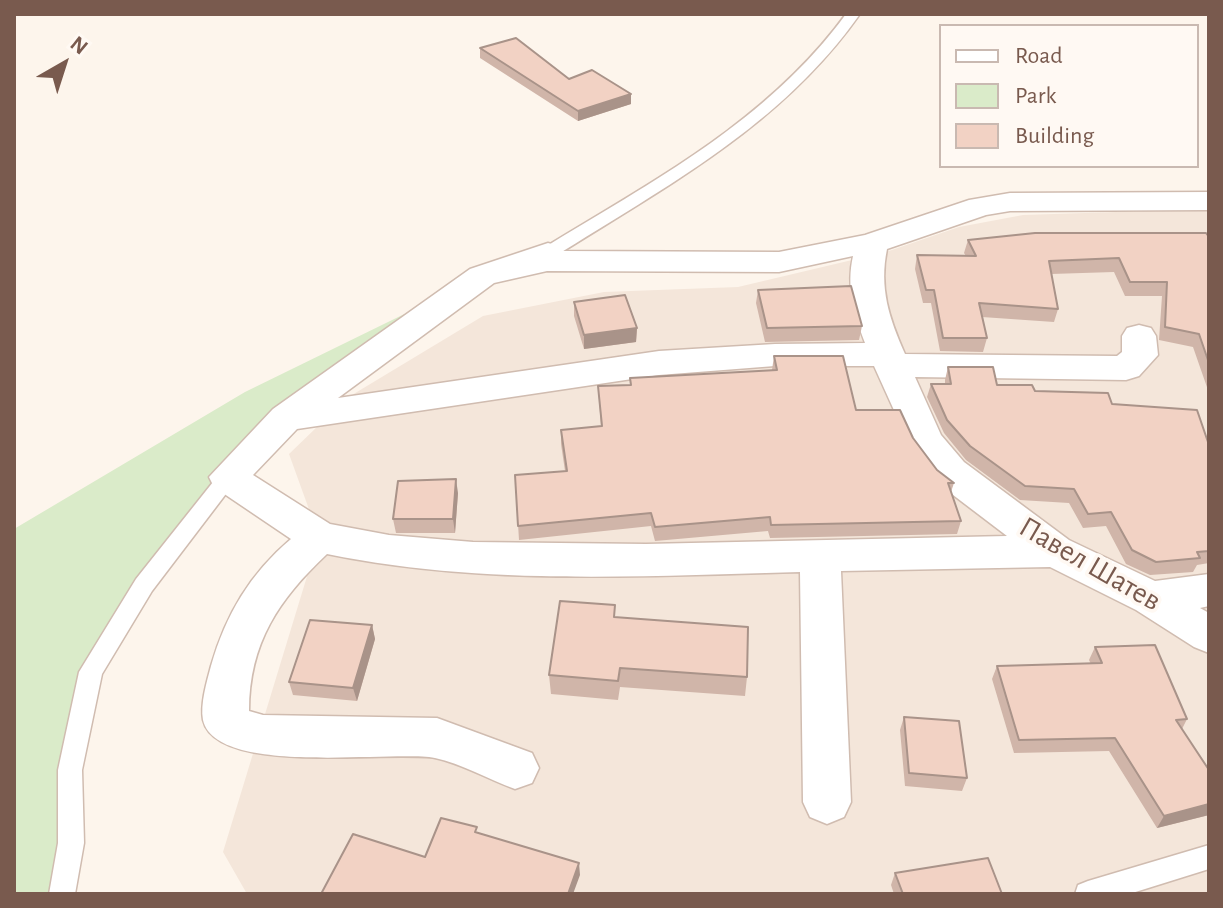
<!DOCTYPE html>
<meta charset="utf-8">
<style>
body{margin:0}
#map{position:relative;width:1223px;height:908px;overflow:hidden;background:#fdf5ec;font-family:"Alegreya Sans",sans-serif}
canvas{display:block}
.frame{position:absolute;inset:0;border:16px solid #795a4e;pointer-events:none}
.legend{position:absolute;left:939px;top:24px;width:260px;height:144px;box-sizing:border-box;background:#fff9f3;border:2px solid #c9b9b1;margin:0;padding:10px 14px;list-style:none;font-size:24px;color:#795a4e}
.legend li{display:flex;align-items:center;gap:16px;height:40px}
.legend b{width:40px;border:2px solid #c9b9b1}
.north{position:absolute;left:24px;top:24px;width:80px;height:80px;-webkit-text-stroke:6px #fff9f3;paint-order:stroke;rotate:39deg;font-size:22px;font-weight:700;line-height:32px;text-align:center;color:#795a4e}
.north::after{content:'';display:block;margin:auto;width:28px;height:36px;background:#795a4e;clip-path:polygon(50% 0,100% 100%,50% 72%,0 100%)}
</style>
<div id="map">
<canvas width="1223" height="908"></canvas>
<div class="frame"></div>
<ul class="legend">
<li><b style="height:10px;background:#fff"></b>Road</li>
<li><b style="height:22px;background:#daebc9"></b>Park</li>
<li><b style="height:22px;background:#f2d2c4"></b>Building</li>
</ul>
<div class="north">N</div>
</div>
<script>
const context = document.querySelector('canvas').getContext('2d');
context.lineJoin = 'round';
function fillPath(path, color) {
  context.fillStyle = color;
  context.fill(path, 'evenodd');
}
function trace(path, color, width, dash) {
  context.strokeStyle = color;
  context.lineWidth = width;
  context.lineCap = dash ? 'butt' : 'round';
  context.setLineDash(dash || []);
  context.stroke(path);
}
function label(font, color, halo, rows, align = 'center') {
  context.font = font + ' "Alegreya Sans",sans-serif';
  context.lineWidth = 7;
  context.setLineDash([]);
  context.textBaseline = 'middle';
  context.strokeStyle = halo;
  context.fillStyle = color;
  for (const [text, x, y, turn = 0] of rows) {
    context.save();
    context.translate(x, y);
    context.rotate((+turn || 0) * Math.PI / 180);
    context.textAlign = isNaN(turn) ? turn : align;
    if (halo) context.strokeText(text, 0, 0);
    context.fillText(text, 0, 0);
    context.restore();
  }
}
fillPath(new Path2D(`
 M 1209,209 L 1209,894 L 247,894 L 223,852 L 319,537 L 289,454 L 347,398 L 483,316 L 604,292 L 738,287 L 886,252 L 959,227 L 1023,215 Z`), '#f4e6da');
fillPath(new Path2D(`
 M 482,276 L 228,477 L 91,672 L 62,894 L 14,894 L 14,529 L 245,392 Z`), '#daebc9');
const lane = new Path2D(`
 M 846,14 L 860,14 C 781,126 668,185 554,257 L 542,257 L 542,249 C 653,181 768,121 846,14 Z
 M 228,470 L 238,477 L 235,482 L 152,591 L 102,674 L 82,770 L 84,843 L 75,894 L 49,894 L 58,843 L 58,770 L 79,672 L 136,579 L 221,472 Z
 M 1209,845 L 1209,869 L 1129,894 L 1075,894 L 1078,885 L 1088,881 Z`);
const street = new Path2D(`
 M 1209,192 L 1209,210 L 1010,211 L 986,215 L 887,249 C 879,288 889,318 905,354 L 1117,356 L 1122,352 L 1122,336 L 1127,328 L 1139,325 L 1151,328 L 1156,336 L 1158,355 L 1139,376 L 1126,380 L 915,377 L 941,435 L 964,462 L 1069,540 L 1155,581 L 1209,574 L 1209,606 L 1200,608 L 1209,613 L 1209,653 L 1194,647 L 1136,610 L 1050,567 L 841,571 L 851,802 L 844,817 L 827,824 L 810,817 L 803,802 L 800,572 C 643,576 482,586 327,554 C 279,599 249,643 249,711 L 263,715 L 437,718 L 532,753 L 539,768 L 532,783 L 515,789 C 489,780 461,763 435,758 C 390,750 216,777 203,720 C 200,704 207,681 211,666 C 226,614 250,574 291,539 L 214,487 L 209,477 L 273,409 L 470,269 L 548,243 L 559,246 L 563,251 L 779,252 L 865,235 L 969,200 L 1010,193 ZM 853,256 C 846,287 854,314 865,343 L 775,344 L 659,351 L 338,398 L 494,283 L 547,271 L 779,272 ZM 775,366 L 874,366 L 912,450 L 936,482 L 1007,536 L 646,544 L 473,542 L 389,535 L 330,524 L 253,475 L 297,429 L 659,375 Z`);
trace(lane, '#d0bcb0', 3);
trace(street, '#d0bcb0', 3);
fillPath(lane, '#fff');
fillPath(street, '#fff');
fillPath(new Path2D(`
 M 480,48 L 569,79 L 631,94 L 631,104 L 578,121 L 480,58 Z
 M 1209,237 L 1209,393 L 1193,347 L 1159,340 L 1162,296 L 1125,296 L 1114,272 L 1051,274 L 1058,309 L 1054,322 L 982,317 L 987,338 L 983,352 L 940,351 L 931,303 L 923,303 L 915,269 L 917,255 L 966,256 L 964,253 L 968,240 Z
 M 758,290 L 862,326 L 859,340 L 765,342 L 756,303 Z
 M 574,302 L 637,328 L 636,342 L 584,349 L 574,316 Z
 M 774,356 L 856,410 L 913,438 L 937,470 L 954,483 L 951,492 L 961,521 L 957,534 L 770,538 L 768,531 L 655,541 L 651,526 L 519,540 L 515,475 L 565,471 L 561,444 L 561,430 L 601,427 L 598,386 L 630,385 L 630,378 L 772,370 Z
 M 948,367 L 997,385 L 1112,404 L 1209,445 L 1209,563 L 1197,565 L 1193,572 L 1150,575 L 1126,564 L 1106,526 L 1083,528 L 1069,503 L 1020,500 L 966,460 L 944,433 L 927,397 L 931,384 L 945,384 L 945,380 Z
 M 458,493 L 455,533 L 396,533 L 393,519 Z
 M 615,605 L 615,618 L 747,677 L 745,696 L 620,687 L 618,700 L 551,694 L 549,675 Z
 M 372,625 L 375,639 L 357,701 L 293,695 L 289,682 Z
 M 1095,647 L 1187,719 L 1182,729 L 1209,770 L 1209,815 L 1157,828 L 1109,751 L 1014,753 L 992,679 L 997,666 L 1091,664 L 1089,660 Z
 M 904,717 L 967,778 L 962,791 L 905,786 L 900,730 Z
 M 895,873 L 1002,894 L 894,894 L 891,885 Z`), '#d0b5a9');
fillPath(new Path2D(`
 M 631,94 L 631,104 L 578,121 L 578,111 Z
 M 637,328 L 636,342 L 584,349 L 584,335 Z
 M 456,479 L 458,493 L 455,533 L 453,519 Z
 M 372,625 L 375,639 L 357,701 L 353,688 Z
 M 1209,804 L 1209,815 L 1157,828 L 1164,816 Z
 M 579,863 L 580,875 L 573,894 L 568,894 Z`), '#a99389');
const building = new Path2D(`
 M 516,38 L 569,79 L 592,70 L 631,94 L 578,111 L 480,48 Z
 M 1035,233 L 1206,233 L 1209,237 L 1209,363 L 1199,334 L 1165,327 L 1167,282 L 1130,282 L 1119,258 L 1049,261 L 1058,309 L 979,303 L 987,338 L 943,338 L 934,290 L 926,290 L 917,255 L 976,256 L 968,240 Z
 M 851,286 L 862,326 L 767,328 L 758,290 Z
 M 625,295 L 637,328 L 584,335 L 574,302 Z
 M 774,356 L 843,356 L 856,410 L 900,410 L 913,438 L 937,470 L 954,483 L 948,483 L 961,521 L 771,525 L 770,517 L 655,527 L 651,513 L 518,526 L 515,475 L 567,471 L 561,430 L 602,426 L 598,386 L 631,385 L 630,378 L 777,370 Z
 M 948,367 L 993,367 L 997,385 L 1032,385 L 1035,391 L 1108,393 L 1112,404 L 1197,410 L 1209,445 L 1209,551 L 1197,552 L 1200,558 L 1156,562 L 1132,550 L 1111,512 L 1088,514 L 1074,489 L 1025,486 L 970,446 L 947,420 L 931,384 L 951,384 Z
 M 456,479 L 453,519 L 393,519 L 398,481 Z
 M 560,601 L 615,605 L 614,617 L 748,627 L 747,677 L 620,668 L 618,681 L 549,675 Z
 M 310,620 L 372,625 L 353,688 L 289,682 Z
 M 1155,645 L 1187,719 L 1176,720 L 1209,770 L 1209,804 L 1164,816 L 1115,738 L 1019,740 L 997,666 L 1102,663 L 1095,647 Z
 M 904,717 L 959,721 L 967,778 L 909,773 Z
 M 441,818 L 477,827 L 475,832 L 579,863 L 568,894 L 321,894 L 353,834 L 425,857 Z
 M 988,858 L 1002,894 L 903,894 L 895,873 Z`);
fillPath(building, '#f2d2c4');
trace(building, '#a99389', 2);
label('30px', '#795a4e', '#fff9f3', [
 ["Павел Шатев",1090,564,30]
]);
</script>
